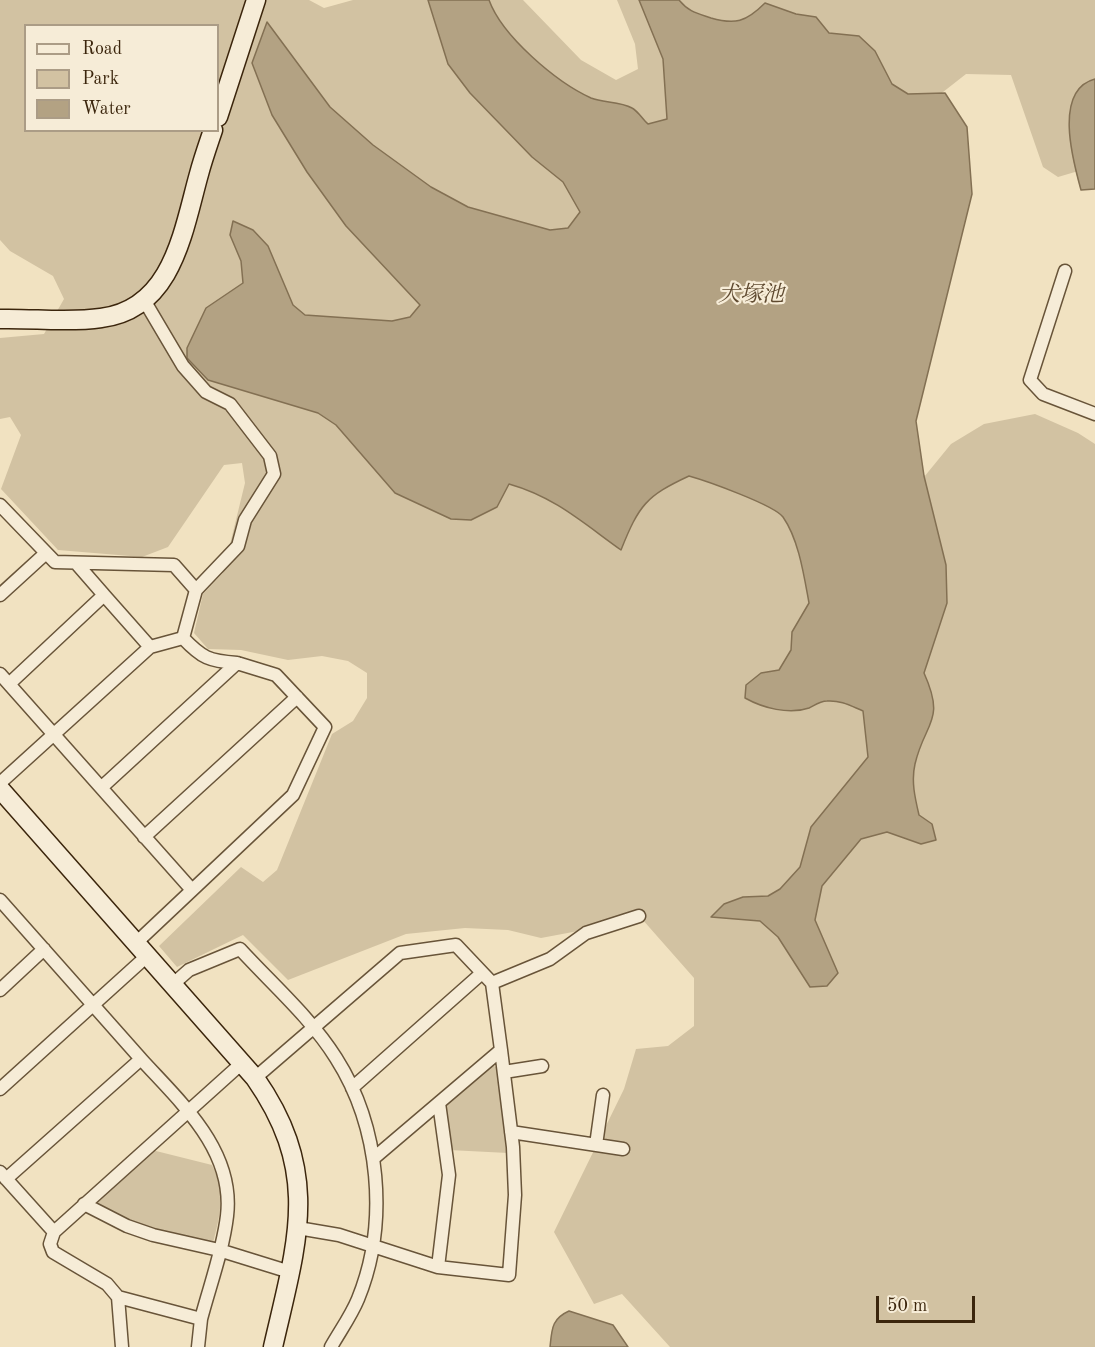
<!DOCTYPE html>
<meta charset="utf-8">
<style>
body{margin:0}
#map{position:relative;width:1095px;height:1347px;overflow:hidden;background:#f1e2c1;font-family:"Old Standard TT",serif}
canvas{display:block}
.legend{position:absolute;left:24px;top:24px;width:195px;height:108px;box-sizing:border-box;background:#f6ecd7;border:2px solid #ab9c86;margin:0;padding:8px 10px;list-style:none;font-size:18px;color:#3b250c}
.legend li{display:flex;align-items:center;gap:12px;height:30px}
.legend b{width:30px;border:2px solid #ab9c86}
.scale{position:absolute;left:876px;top:1296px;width:99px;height:27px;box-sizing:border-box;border:3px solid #3b250c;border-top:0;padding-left:8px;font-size:18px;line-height:21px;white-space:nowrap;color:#3b250c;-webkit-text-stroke:4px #f6ecd7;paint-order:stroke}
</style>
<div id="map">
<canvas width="1095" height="1347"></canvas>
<ul class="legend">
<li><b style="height:8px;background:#f6ecd7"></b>Road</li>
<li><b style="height:16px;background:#d2c2a2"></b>Park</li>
<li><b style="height:16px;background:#b3a283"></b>Water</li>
</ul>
<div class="scale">50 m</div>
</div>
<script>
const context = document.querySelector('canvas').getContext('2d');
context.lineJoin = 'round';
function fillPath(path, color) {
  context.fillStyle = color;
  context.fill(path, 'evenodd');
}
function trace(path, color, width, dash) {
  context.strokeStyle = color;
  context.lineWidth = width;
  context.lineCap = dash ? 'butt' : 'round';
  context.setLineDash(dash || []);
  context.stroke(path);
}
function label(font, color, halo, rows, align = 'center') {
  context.font = font + ' "Old Standard TT","Noto Serif JP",serif';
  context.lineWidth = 4.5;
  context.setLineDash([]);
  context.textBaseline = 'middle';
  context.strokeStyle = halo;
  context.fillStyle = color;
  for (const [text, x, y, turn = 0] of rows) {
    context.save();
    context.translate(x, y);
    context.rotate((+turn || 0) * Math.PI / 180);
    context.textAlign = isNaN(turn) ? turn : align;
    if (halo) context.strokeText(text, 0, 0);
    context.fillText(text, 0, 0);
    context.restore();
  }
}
fillPath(new Path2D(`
 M 0,0 L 309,0 L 324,8 L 353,0 L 523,0 L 581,60 L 616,80 L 638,69 L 635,44 L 617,0 L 1095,0 L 1095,122 L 1092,167 L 1058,177 L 1043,167 L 1011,75 L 966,74 L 887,136 L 681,445 L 902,504 L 951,444 L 984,424 L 1035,414 L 1078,433 L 1095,444 L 1095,1347 L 670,1347 L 622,1294 L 594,1304 L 554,1232 L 624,1089 L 636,1049 L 668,1046 L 694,1026 L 694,978 L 642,919 L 541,938 L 508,930 L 465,928 L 406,934 L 288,980 L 243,935 L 177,967 L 159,946 L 241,867 L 263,882 L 277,870 L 332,734 L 353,721 L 367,698 L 367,673 L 348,661 L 322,656 L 288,660 L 241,650 L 208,649 L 194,633 L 203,594 L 223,573 L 245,483 L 242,463 L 224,465 L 168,547 L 142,557 L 58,550 L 1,489 L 21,435 L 10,417 L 0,419 L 0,338 L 44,334 L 64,299 L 53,276 L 10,251 L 0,240 ZM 26,26 L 218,26 L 218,130 L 26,130 Z
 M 492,1065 L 498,1068 L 508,1153 L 449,1150 L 443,1109 L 445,1103 Z
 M 152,1150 L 212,1165 C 226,1192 220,1216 213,1243 L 137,1224 L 94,1204 Z`), '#d2c2a2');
const water = new Path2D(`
 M 428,0 L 489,0 C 502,36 556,82 591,98 C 603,103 620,101 632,108 C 638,111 643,120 648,124 L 667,119 L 663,59 L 639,0 L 679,0 C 689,12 696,13 711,18 C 735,25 746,22 765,3 L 796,14 L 816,17 L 829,33 L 859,36 L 875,51 L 892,84 L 908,94 L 945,93 L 967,127 L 972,194 L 916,421 L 924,476 L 946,565 L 947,603 L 924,673 C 946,722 925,721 915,764 C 911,781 915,798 919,815 L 932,824 L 936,840 L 921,844 L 887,832 L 861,839 L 822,886 L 815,920 L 838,973 L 827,986 L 810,987 L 778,937 L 760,921 L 711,917 L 724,904 L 743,897 L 768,896 L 780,889 L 800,867 L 811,827 L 868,757 L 863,711 C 851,706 841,700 827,701 C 820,701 815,705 809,708 C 789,715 763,708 745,698 L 746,685 L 761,673 L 779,670 L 791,650 L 792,632 L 809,603 C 804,576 799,540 783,517 C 774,505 707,481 689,476 C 646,496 639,505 621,550 C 583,523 555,497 509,484 L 497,507 L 471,520 L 451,519 L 395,493 L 336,425 L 318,413 L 208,380 L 187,358 L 187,348 L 206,308 L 243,283 L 241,261 L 230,235 L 233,221 L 253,230 L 268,246 L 293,305 L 305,315 L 392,321 L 410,317 L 420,305 L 346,226 L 307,172 L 272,115 L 252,63 L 267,22 L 330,107 L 373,145 L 431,187 L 468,207 L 550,230 L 568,228 L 580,212 L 563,182 L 532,157 L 470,93 L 448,64 Z
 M 1095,79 L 1095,189 L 1081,190 C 1073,161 1053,90 1095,79 Z
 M 569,1311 L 613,1325 L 628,1347 L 550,1347 C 552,1330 551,1319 569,1311 Z`);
fillPath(water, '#b3a283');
trace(water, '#837053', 1.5);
const street = new Path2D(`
 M 1065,271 L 1030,380 L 1043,394 L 1095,414
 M 144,300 L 183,366 L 206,392 L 230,404 L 270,456 L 274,474 L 245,520 L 238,546 L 196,590 L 183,638
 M 0,505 L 55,562 L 174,565 L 196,590
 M 77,564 L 104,595
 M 0,595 L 46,553
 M 0,674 L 192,890
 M 9,684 L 104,595 L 150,647
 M 0,783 L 150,647 L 183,638 C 202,658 209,661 237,663
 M 102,787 L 237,663 L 276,675 L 325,727 L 293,795 L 136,943
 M 144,837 L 297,697
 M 0,900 L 141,1059
 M 492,983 L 550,959 L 586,933 L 639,916
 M 172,985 L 189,970 L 240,949 C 272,984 311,1018 336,1058 C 380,1127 389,1223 358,1299 C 351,1316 340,1331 331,1347
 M 0,990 L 44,949
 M 504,1072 L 542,1066
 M 255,1078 L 400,953 L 456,945 L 492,983 L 501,1050
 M 352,1088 L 482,973
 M 0,1089 L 147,956
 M 511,1132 L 623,1149
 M 596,1145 L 603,1095
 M 374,1158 L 501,1050 L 513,1147 L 515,1195 L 509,1275 L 438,1267
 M 0,1172 L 54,1232
 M 6,1179 L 141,1059 C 180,1102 235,1150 227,1216 C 223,1250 210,1285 201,1319
 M 84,1204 L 127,1226 L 153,1235 L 219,1250 L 290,1272
 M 298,1228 L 339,1235 L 438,1267 L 449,1175 L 439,1103
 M 118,1297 L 201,1319 L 198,1347
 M 122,1347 L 118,1297 L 107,1284 L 53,1252 L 50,1244 L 54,1232 L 242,1063`);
const secondary = new Path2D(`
 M 218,117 L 256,0
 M 0,319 C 33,318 68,323 101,318 C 173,309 183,231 199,174 C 203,159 208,145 213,130
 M 0,789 L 255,1078 C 322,1174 297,1242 273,1347`);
trace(street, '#685439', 15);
trace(secondary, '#3b250c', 21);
trace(street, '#f6ecd7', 12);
trace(secondary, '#f6ecd7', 18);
label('italic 22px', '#5f4a30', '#f6ecd7', [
 ["犬塚池",751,295]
]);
</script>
